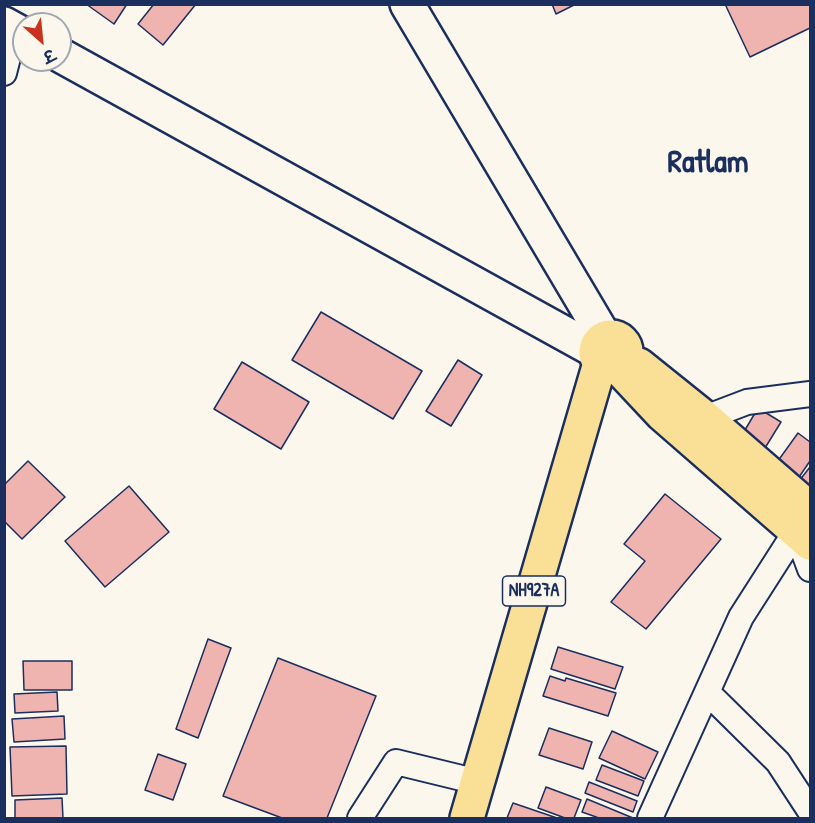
<!DOCTYPE html>
<meta charset="utf-8">
<style>
body{margin:0}
#map{position:relative;width:815px;height:823px;overflow:hidden;background:#fbf7ec;font-family:"Patrick Hand","Playpen Sans Deva",sans-serif}
canvas{display:block}
.frame{position:absolute;inset:0;border:6px solid #1b2f5e;pointer-events:none}
.north{position:absolute;left:12px;top:12px;width:60px;height:60px;box-sizing:border-box;background:#fbf7ec;border:2px solid #a1a7b3;border-radius:50%;rotate:153deg;font-size:16px;font-weight:700;line-height:24px;text-align:center;color:#1b2f5e}
.north::after{content:'';display:block;margin:auto;width:21px;height:27px;background:#c8321e;clip-path:polygon(50% 0,100% 100%,50% 72%,0 100%)}
</style>
<div id="map">
<canvas width="815" height="823"></canvas>
<div class="frame"></div>
<div class="north">उ</div>
</div>
<script>
const context = document.querySelector('canvas').getContext('2d');
context.lineJoin = 'round';
function fillPath(path, color) {
  context.fillStyle = color;
  context.fill(path, 'evenodd');
}
function trace(path, color, width, dash) {
  context.strokeStyle = color;
  context.lineWidth = width;
  context.lineCap = dash ? 'butt' : 'round';
  context.setLineDash(dash || []);
  context.stroke(path);
}
function label(font, color, halo, rows, align = 'center') {
  context.font = font + ' "Patrick Hand",sans-serif';
  context.lineWidth = 6;
  context.setLineDash([]);
  context.textBaseline = 'middle';
  context.strokeStyle = halo;
  context.fillStyle = color;
  for (const [text, x, y, turn = 0] of rows) {
    context.save();
    context.translate(x, y);
    context.rotate((+turn || 0) * Math.PI / 180);
    context.textAlign = isNaN(turn) ? turn : align;
    if (halo) context.strokeText(text, 0, 0);
    context.fillText(text, 0, 0);
    context.restore();
  }
}
const building = new Path2D(`
 M 86,4 L 127,4 L 114,24 Z
 M 154,4 L 196,4 L 163,45 L 138,24 Z
 M 552,4 L 576,4 L 556,14 Z
 M 725,4 L 810,4 L 810,28 L 750,57 Z
 M 321,312 L 422,371 L 393,419 L 292,360 Z
 M 458,360 L 482,375 L 451,426 L 426,411 Z
 M 242,362 L 309,402 L 281,449 L 214,409 Z
 M 758,408 L 781,422 L 765,448 L 742,435 Z
 M 798,433 L 810,442 L 810,461 L 797,480 L 775,465 Z
 M 28,461 L 65,497 L 22,539 L 4,521 L 4,485 Z
 M 810,467 L 810,488 L 809,489 L 799,481 Z
 M 129,486 L 169,532 L 105,587 L 65,541 Z
 M 665,494 L 721,539 L 646,629 L 611,602 L 645,561 L 624,544 Z
 M 208,639 L 231,648 L 198,738 L 176,729 Z
 M 558,647 L 623,667 L 615,689 L 551,669 Z
 M 278,658 L 376,696 L 327,818 L 282,818 L 223,796 Z
 M 23,661 L 72,661 L 72,690 L 24,690 Z
 M 550,676 L 565,681 L 566,678 L 616,693 L 608,716 L 543,696 Z
 M 57,692 L 58,711 L 15,713 L 14,694 Z
 M 64,716 L 65,739 L 14,742 L 12,719 Z
 M 549,728 L 592,742 L 583,769 L 539,755 Z
 M 612,731 L 658,752 L 645,779 L 599,758 Z
 M 66,746 L 67,794 L 12,796 L 10,747 Z
 M 158,754 L 186,764 L 173,800 L 145,790 Z
 M 602,765 L 644,781 L 638,796 L 596,780 Z
 M 589,782 L 637,801 L 633,812 L 585,793 Z
 M 546,787 L 581,800 L 574,818 L 565,818 L 538,808 Z
 M 62,798 L 63,818 L 15,818 L 15,800 Z
 M 587,799 L 633,818 L 599,818 L 582,812 Z
 M 513,803 L 557,818 L 507,818 Z`);
fillPath(building, '#efb3b0');
trace(building, '#1b2f5e', 1.5);
const street = new Path2D(`
 M 4,73 L 15,30
 M 705,418 L 747,402 L 810,394
 M 796,531 L 810,569
 M 707,692 L 778,762 L 810,811
 M 360,818 L 396,762 L 478,782
 M 650,818 L 741,617 L 796,531`);
const secondary = new Path2D(`
 M 407,4 L 605,338
 M 4,24 L 24,35
 M 60,55 L 596,351`);
const highway = new Path2D(`
 M596 352a15 15 0 1 1 30 0a15 15 0 1 1-30 0Z
 M 639,365 L 705,418 L 810,509
 M 617,366 L 662,414 L 810,543
 M 467,818 L 600,363`);
trace(street, '#1b2f5e', 28);
trace(secondary, '#1b2f5e', 38);
trace(highway, '#1b2f5e', 38);
trace(street, '#fbf7ec', 24);
trace(secondary, '#fbf7ec', 33);
trace(highway, '#fadf96', 33);
for (const [x, y, w] of [
 [534,591,63]
]) {
  const box = new Path2D();
  box.roundRect(x - w / 2, y - 15, w, 30, 4.5);
  context.fillStyle = '#fbf7ec';
  context.fill(box);
  trace(box, '#1b2f5e', 1.5);
}
label('bold 18px', '#1b2f5e', null, [
 ["NH927A",534,591]
]);
label('bold 32px', '#1b2f5e', '#fbf7ec', [
 ["Ratlam",708,163]
]);
</script>
